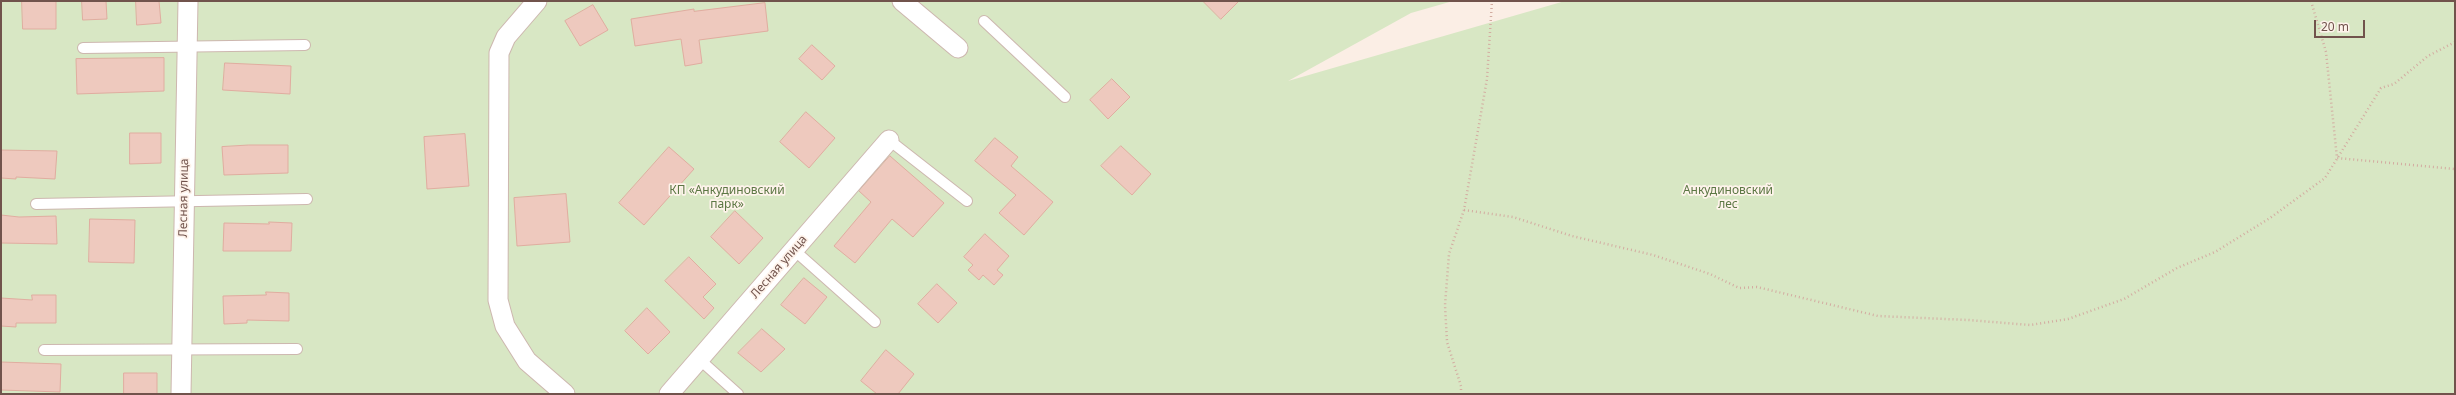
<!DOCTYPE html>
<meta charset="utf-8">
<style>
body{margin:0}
#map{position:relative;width:2456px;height:395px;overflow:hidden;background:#fbeee5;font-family:"Noto Sans",sans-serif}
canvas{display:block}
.frame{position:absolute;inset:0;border:2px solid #71534c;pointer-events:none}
.scale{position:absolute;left:2314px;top:20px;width:51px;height:18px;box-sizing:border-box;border:2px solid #71534c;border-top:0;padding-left:5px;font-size:12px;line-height:14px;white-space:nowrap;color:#71534c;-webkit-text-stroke:3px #fef3eb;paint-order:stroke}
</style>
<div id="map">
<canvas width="2456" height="395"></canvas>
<div class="frame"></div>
<div class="scale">20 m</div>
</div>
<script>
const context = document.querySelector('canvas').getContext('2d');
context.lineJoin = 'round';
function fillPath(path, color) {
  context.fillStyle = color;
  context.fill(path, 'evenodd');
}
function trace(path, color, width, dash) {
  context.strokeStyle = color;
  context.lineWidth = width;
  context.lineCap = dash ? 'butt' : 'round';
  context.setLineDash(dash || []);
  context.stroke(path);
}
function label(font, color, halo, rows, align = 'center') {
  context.font = font + ' "Noto Sans",sans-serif';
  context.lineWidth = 3.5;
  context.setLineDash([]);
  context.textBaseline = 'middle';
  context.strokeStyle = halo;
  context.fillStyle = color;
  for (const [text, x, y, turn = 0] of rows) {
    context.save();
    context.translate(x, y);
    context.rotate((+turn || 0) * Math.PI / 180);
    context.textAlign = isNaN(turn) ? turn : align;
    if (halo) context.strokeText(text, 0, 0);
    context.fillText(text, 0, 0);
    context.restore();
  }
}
fillPath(new Path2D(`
 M 1,1 L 1453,1 L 1411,13 L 1288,81 L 1565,1 L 2455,1 L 2455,394 L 1,394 Z`), '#d8e7c4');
const building = new Path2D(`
 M 22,1 L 56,1 L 56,29 L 23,29 Z
 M 82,1 L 106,1 L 107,19 L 83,20 Z
 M 136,1 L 159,1 L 161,23 L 137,25 Z
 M 1203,1 L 1239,1 L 1221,19 Z
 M 765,3 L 768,31 L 699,40 L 702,63 L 685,66 L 681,39 L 635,46 L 631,19 L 694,9 L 694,11 Z
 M 593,5 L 608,30 L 580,46 L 565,21 Z
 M 812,45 L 835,66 L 822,80 L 799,59 Z
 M 164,58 L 164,91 L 77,94 L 76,59 Z
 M 225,63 L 291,66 L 290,94 L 223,90 Z
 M 1112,79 L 1130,97 L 1108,119 L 1090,100 Z
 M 806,112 L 835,138 L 809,168 L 780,142 Z
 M 130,133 L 161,133 L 161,163 L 130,164 Z
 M 465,134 L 469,186 L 427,189 L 424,137 Z
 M 995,138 L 1018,157 L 1011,166 L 1053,202 L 1024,235 L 999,213 L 1016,195 L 975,161 Z
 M 249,145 L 288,145 L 288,173 L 224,175 L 222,147 Z
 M 1121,146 L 1151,174 L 1132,195 L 1101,166 Z
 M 669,147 L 694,169 L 644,225 L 619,203 Z
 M 1,150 L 57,151 L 55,179 L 16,177 L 16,179 L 1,178 Z
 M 890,156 L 944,203 L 913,237 L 892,219 L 855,263 L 834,246 L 871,202 L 859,191 Z
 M 566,194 L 570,242 L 517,246 L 514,198 Z
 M 735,211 L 763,238 L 739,264 L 711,237 Z
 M 1,215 L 19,217 L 56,216 L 57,244 L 1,243 Z
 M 90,219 L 135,220 L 134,263 L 89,262 Z
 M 269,222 L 292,223 L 291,251 L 223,251 L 224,223 L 269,224 Z
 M 985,234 L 1009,256 L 997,270 L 1003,275 L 994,285 L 983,275 L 979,280 L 968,270 L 973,265 L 964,257 Z
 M 689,257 L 716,284 L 703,297 L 714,308 L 704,319 L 665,281 Z
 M 804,278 L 827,297 L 805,324 L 781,305 Z
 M 937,284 L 957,303 L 938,323 L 918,304 Z
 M 266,292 L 289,293 L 289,321 L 247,320 L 247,323 L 224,324 L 223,296 L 266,295 Z
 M 32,295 L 56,295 L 56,323 L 16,323 L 16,327 L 1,326 L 1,298 L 32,300 Z
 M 647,308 L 670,332 L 648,354 L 625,331 Z
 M 762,329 L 785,349 L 761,372 L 738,353 Z
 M 886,350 L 914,374 L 898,394 L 877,394 L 861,381 Z
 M 1,362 L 61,364 L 60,392 L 1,390 Z
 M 124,373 L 157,373 L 157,394 L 124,394 Z`);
fillPath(building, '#eec9be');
trace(building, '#e0ada0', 1);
const service = new Path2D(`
 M 984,21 L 1065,97
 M 83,48 L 305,45
 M 889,140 L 967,201
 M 36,204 L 307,199
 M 794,250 L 875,322
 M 44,350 L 297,349
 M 699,359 L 738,394`);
const minor = new Path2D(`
 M 537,1 L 506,37 L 499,53 L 498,300 L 505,326 L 527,361 L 565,394
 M 902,1 L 958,48
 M 181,394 L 188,1
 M 669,394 L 889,140`);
trace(service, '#cdb7af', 12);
trace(minor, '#cdb7af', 21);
trace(new Path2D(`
 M 2311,1 L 2326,52 L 2337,158 L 2455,169
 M 1464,210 L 1513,217 L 1572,236 L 1653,255 L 1710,274 L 1739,288 L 1757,287 L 1878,316 L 1968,320 L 2030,325 L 2068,319 L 2124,299 L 2177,268 L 2215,252 L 2270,218 L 2325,178 L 2381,88 L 2394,84 L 2428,56 L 2455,42
 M 1461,394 L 1461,386 L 1447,342 L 1445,305 L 1449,254 L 1464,210 L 1487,79 L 1492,1`), '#d3aca1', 2.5, [1, 3]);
trace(service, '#fff', 10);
trace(minor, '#fff', 19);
label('12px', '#5c7744', '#fef3eb', [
 ["КП «Анкудиновский",727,191],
 ["парк»",727,205],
 ["Анкудиновский",1728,191],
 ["лес",1728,205]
]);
label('12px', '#71534c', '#fef3eb', [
 ["Лесная улица",184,198,-89],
 ["Лесная улица",779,267,-49]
]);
</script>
